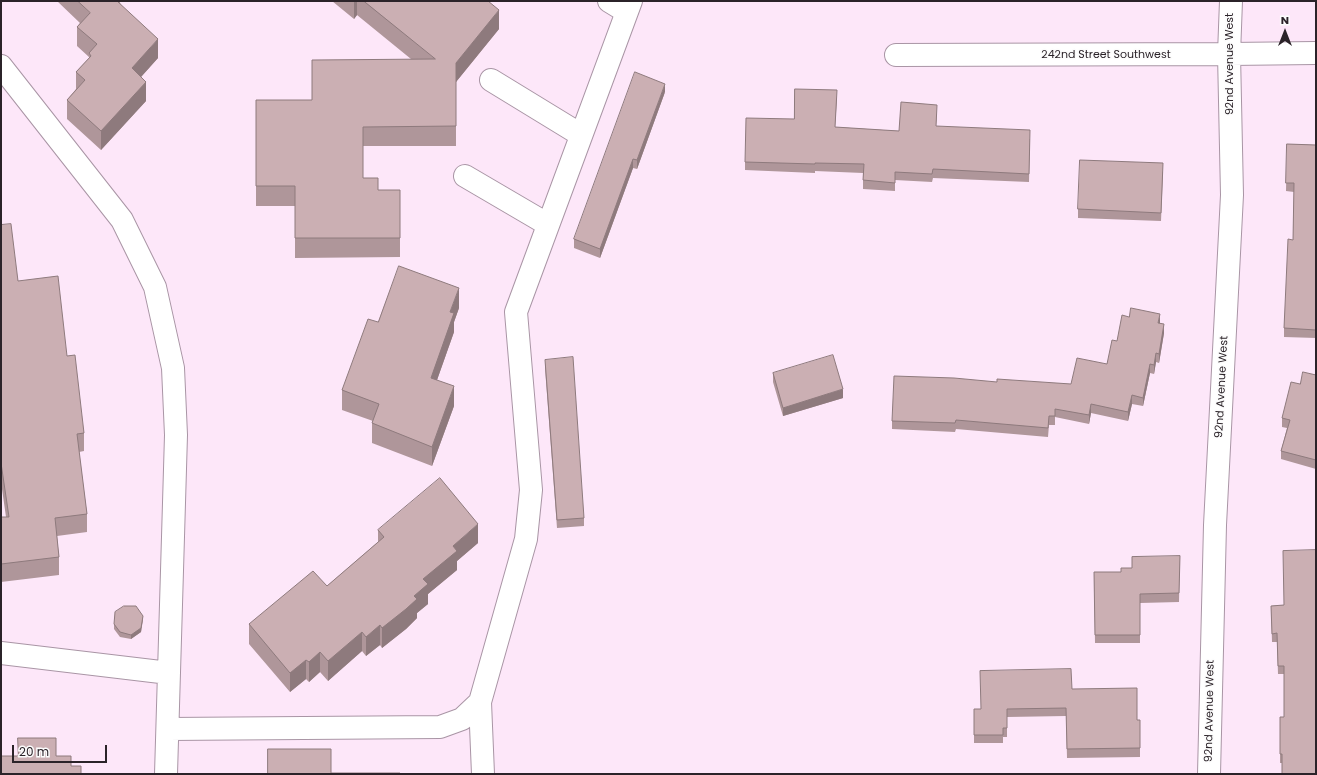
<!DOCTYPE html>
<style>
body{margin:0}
#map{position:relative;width:1317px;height:775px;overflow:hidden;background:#fde7f9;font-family:Poppins,sans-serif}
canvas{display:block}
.frame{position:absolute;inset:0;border:2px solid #2b2329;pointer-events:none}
.north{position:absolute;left:1265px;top:12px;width:40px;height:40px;-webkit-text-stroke:3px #fcfcfc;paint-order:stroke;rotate:0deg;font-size:11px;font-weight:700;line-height:16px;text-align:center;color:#2b2329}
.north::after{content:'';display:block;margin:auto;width:14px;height:18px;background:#2b2329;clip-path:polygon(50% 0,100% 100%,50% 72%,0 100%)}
.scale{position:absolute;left:12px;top:745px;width:95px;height:18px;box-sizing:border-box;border:2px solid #2b2329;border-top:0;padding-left:5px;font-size:12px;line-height:14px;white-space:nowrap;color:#2b2329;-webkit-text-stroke:3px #fcfcfc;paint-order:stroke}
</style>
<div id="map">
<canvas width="1317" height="775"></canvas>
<div class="frame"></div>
<div class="north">N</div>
<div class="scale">20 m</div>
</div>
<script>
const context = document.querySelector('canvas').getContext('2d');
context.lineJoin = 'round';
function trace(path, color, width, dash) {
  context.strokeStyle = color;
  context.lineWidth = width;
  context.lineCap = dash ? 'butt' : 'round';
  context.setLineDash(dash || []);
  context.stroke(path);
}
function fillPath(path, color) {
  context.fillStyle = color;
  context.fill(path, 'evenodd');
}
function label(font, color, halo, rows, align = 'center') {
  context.font = font + ' Poppins,sans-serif';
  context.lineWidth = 3;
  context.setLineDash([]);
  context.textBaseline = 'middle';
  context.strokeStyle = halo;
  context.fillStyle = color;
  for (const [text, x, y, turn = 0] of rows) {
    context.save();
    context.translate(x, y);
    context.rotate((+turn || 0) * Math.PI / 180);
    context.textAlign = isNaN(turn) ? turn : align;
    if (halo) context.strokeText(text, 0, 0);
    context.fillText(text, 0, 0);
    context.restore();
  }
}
const minor = new Path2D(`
 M 609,1 L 627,12
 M 896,55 L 1229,54 L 1316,53
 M 1,66 L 122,220 L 155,287 L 173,368 L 176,435 L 166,774
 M 491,80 L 581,135
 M 465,176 L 547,224
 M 1,653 L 169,673
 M 480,702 L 483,774
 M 168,729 L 440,727 L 462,719 L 480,702 L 526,539 L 531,490 L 516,312 L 631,1
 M 1209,774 L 1215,525 L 1232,195 L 1229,54 L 1231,1`);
trace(minor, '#a995a5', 24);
trace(minor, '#fff', 22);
fillPath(new Path2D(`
 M 57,1 L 120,1 L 120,3 L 158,58 L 141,77 L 146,101 L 101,150 L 67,119 L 67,100 L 76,89 L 76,72 L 89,58 L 89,57 L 77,46 L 77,27 L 80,23 Z
 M 332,1 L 488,1 L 499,29 L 456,82 L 456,146 L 363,146 L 363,178 L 378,190 L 400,190 L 400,257 L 295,258 L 295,206 L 256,206 L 256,100 L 312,100 L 411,59 L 357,15 L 354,19 Z
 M 665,92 L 637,169 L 633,168 L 600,258 L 574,248 L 574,239 Z
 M 837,99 L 835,127 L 899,131 L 937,114 L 936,126 L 1030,139 L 1029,182 L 933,178 L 932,182 L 895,180 L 895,191 L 863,189 L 863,173 L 815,171 L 815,173 L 745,170 L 745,162 L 794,119 Z
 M 1287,144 L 1316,145 L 1316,338 L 1284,337 L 1284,328 L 1293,240 L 1294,192 L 1286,191 Z
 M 1163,172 L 1161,221 L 1078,218 L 1078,209 Z
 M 1,225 L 18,281 L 67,356 L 84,433 L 84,451 L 79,452 L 87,514 L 87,532 L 57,536 L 59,557 L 59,575 L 1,582 L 1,517 L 6,517 L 1,482 Z
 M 459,308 L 454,322 L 454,332 L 437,380 L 454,406 L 432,466 L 372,443 L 372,423 L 373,421 L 342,410 L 342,390 L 378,322 Z
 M 1160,323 L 1164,333 L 1159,363 L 1156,362 L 1154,374 L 1150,373 L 1143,406 L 1132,404 L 1128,421 L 1091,413 L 1089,424 L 1055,417 L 1055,425 L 1049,425 L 1048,437 L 956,429 L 955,432 L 892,429 L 892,421 L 997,382 L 1071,384 L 1107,364 L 1117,341 Z
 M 545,360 L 584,518 L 584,526 L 557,528 L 545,368 Z
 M 773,373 L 843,398 L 783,416 L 773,382 Z
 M 1316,375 L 1316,469 L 1281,459 L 1281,451 L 1287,428 L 1282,427 L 1282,418 L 1300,384 Z
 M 378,530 L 478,543 L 457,561 L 457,570 L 428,594 L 428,604 L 417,613 L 417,618 L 406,629 L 382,648 L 380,645 L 366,656 L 362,651 L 328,681 L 320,672 L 309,682 L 306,679 L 290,692 L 249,644 L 249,624 L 327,586 L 378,542 Z
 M 1316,550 L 1282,763 L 1280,763 L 1280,717 L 1284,717 L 1284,674 L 1278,674 L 1277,642 L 1272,642 L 1271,606 L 1284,605 Z
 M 1180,556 L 1179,602 L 1140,603 L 1140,643 L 1095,643 L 1094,572 L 1121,572 L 1132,568 Z
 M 143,620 L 141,632 L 131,639 L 120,637 L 114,629 L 114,624 Z
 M 1072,689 L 1137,720 L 1140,720 L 1140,757 L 1067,758 L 1066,716 L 1007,717 L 1007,737 L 1003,737 L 1003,743 L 974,743 L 974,709 L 981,709 Z`), '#af969a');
fillPath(new Path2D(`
 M 354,1 L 357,1 L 357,15 L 354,19 Z
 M 499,10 L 499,29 L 456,82 L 456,63 Z
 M 158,39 L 158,58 L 132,87 L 132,68 Z
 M 146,82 L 146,101 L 101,150 L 101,131 Z
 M 665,84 L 665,92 L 637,169 L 637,160 Z
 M 633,159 L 633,168 L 600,258 L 600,249 Z
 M 459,288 L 459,308 L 454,322 L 454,332 L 431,397 L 431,378 L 450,312 Z
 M 1160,314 L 1160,323 L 1158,323 Z
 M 1164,324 L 1164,333 L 1159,363 L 1159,354 Z
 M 1156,353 L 1156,362 L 1154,374 L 1154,365 Z
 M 1150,364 L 1150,373 L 1143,406 L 1143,398 Z
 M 454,386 L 454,406 L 432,466 L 432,447 Z
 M 843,389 L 843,398 L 783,416 L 783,408 Z
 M 1132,395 L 1132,404 L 1128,421 L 1128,412 Z
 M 1091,404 L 1091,413 L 1089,424 L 1089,415 Z
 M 478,524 L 478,543 L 457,561 L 457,570 L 428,594 L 428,604 L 417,613 L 417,618 L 406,629 L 382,648 L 382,628 L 414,596 L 423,579 L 453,546 Z
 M 143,616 L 141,632 L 131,639 L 131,635 Z
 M 380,625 L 380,645 L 366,656 L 366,637 Z
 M 362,632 L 362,651 L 328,681 L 328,661 Z
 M 320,652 L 320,672 L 309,682 L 309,662 Z
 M 306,660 L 306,679 L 290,692 L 290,673 Z`), '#8e7a7d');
const building = new Path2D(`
 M 78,1 L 117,1 L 158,39 L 132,68 L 146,82 L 101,131 L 67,100 L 85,80 L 76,72 L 91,56 L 89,53 L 97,44 L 77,27 L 90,13 Z
 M 364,1 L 488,1 L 499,10 L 456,63 L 456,126 L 363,127 L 363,178 L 378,178 L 378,190 L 400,190 L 400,238 L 295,238 L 295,186 L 256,186 L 256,100 L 312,100 L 312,60 L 435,59 Z
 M 635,72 L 665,84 L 637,160 L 633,159 L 600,249 L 574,239 Z
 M 795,89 L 837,90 L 835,127 L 899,131 L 901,102 L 937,105 L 936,126 L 1030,130 L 1029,174 L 933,169 L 932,174 L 895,172 L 895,183 L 863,180 L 864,164 L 815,163 L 815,164 L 745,162 L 746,118 L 794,119 Z
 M 1287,144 L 1316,145 L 1316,330 L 1284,328 L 1288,239 L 1293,240 L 1294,183 L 1286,183 Z
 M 1080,160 L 1163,163 L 1161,213 L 1078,209 Z
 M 11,224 L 18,281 L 58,276 L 67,356 L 75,355 L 84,433 L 77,434 L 87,514 L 55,518 L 59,557 L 1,564 L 1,517 L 9,517 L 1,463 L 1,225 Z
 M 399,266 L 459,288 L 450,312 L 454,313 L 431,378 L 454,386 L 432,447 L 372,423 L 379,404 L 342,390 L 368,319 L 378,322 Z
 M 1131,308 L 1160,314 L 1158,323 L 1164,324 L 1159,354 L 1156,353 L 1154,365 L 1150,364 L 1143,398 L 1132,395 L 1128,412 L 1091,404 L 1089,415 L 1055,409 L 1055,416 L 1049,416 L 1048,428 L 956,420 L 955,423 L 892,421 L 894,376 L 954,378 L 997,382 L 997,379 L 1071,384 L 1077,358 L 1107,364 L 1112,340 L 1117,341 L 1122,315 L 1129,317 Z
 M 833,355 L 843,389 L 783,408 L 773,373 Z
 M 573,357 L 584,518 L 557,520 L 545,360 Z
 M 1303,372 L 1316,375 L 1316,460 L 1281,451 L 1290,420 L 1282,418 L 1291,382 L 1300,384 Z
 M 440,478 L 478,524 L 453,546 L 457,551 L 423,579 L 428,584 L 414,596 L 417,599 L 406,609 L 382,628 L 380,625 L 366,637 L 362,632 L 328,661 L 320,652 L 309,662 L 306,660 L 290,673 L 249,624 L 313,571 L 327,586 L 384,537 L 378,530 Z
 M 1316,550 L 1316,774 L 1282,774 L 1282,754 L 1280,754 L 1280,717 L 1284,717 L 1284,666 L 1278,666 L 1277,633 L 1272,634 L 1271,606 L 1284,605 L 1283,551 Z
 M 1180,556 L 1179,593 L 1140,594 L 1140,635 L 1095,635 L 1094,572 L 1121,572 L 1121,568 L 1132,568 L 1132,557 Z
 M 124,606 L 136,606 L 143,616 L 141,628 L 131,635 L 120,632 L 114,624 L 115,612 Z
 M 1071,669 L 1072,689 L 1137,688 L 1137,720 L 1140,720 L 1140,748 L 1067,749 L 1066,708 L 1007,709 L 1007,728 L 1003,728 L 1003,735 L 974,735 L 974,709 L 981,709 L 980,671 Z
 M 18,738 L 56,738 L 56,756 L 71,756 L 71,766 L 81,766 L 81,774 L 1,774 L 1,756 L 18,756 Z
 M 268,749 L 331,749 L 331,773 L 400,773 L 400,774 L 268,774 Z`);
fillPath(building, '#cbafb3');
trace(building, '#8e7a7d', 1);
label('11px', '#2b2329', '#fcfcfc', [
 ["242nd Street Southwest",1106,55],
 ["92nd Avenue West",1230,64,-90],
 ["92nd Avenue West",1222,387,-87],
 ["92nd Avenue West",1210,711,-89]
]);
</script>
